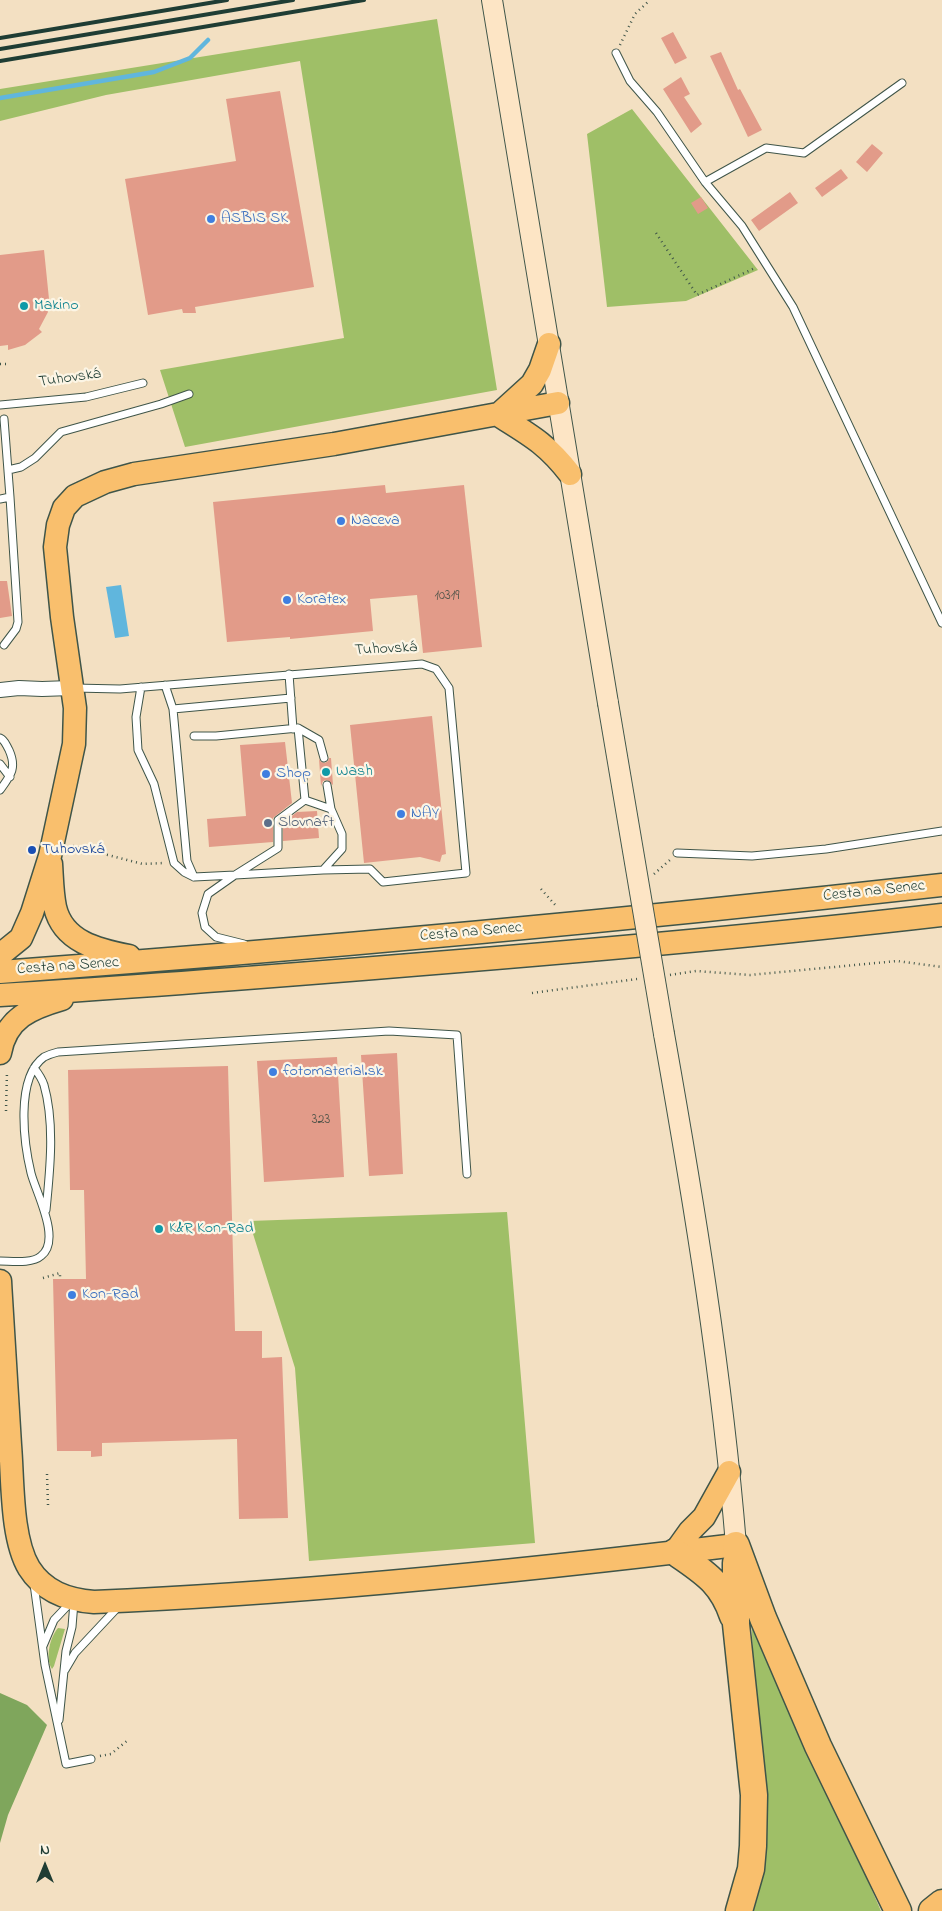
<!DOCTYPE html>
<meta charset="utf-8">
<style>
body{margin:0}
#map{position:relative;width:942px;height:1911px;overflow:hidden;background:#f3e0c2;font-family:"Indie Flower",sans-serif}
canvas{display:block}
.north{position:absolute;left:20px;top:1841px;width:50px;height:50px;-webkit-text-stroke:4px #fcf5e5;paint-order:stroke;rotate:0deg;font-size:14px;font-weight:700;line-height:20px;text-align:center;color:#1f3d34}
.north::after{content:'';display:block;margin:auto;width:18px;height:22px;background:#1f3d34;clip-path:polygon(50% 0,100% 100%,50% 72%,0 100%)}
</style>
<div id="map">
<canvas width="942" height="1911"></canvas>
<div class="north">N</div>
</div>
<script>
const context = document.querySelector('canvas').getContext('2d');
context.lineJoin = 'round';
function fillPath(path, color) {
  context.fillStyle = color;
  context.fill(path, 'evenodd');
}
function trace(path, color, width, dash) {
  context.strokeStyle = color;
  context.lineWidth = width;
  context.lineCap = dash ? 'butt' : 'round';
  context.setLineDash(dash || []);
  context.stroke(path);
}
function label(font, color, halo, rows, align = 'center') {
  context.font = font + ' "Indie Flower",sans-serif';
  context.lineWidth = 4.5;
  context.setLineDash([]);
  context.textBaseline = 'middle';
  context.strokeStyle = halo;
  context.fillStyle = color;
  for (const [text, x, y, turn = 0] of rows) {
    context.save();
    context.translate(x, y);
    context.rotate((+turn || 0) * Math.PI / 180);
    context.textAlign = isNaN(turn) ? turn : align;
    if (halo) context.strokeText(text, 0, 0);
    context.fillText(text, 0, 0);
    context.restore();
  }
}
fillPath(new Path2D(`
 M 437,19 L 497,390 L 185,447 L 160,370 L 344,338 L 300,61 L 106,95 L 0,121 L 0,89 Z
 M 632,109 L 758,270 L 686,301 L 607,307 L 587,134 Z
 M 507,1212 L 535,1543 L 309,1561 L 295,1368 L 249,1221 Z
 M 751,1613 L 881,1911 L 747,1911 L 754,1678 Z
 M 58,1628 L 65,1629 L 54,1666 L 52,1669 C 45,1658 50,1637 58,1628 Z`), '#9fbf67');
fillPath(new Path2D(`
 M 0,1693 L 27,1705 L 47,1725 L 8,1815 L 0,1843 Z`), '#7fa65c');
fillPath(new Path2D(`
 M 121,585 L 129,636 L 115,638 L 106,587 Z`), '#60b6dd');
trace(new Path2D(`
 M 0,98 L 154,72 L 190,58 L 208,40`), '#60b6dd', 4.5);
fillPath(new Path2D(`
 M 673,32 L 687,58 L 675,64 L 661,38 Z
 M 721,52 L 738,90 L 740,89 L 762,130 L 748,137 L 710,56 Z
 M 681,77 L 690,94 L 684,97 L 702,124 L 691,133 L 663,89 Z
 M 280,91 L 314,287 L 195,307 L 196,313 L 183,313 L 182,309 L 148,315 L 125,179 L 236,161 L 226,99 Z
 M 872,144 L 883,153 L 867,172 L 856,162 Z
 M 841,169 L 848,178 L 822,197 L 815,188 Z
 M 790,192 L 798,203 L 759,231 L 751,220 Z
 M 701,197 L 708,208 L 698,214 L 691,203 Z
 M 44,250 L 49,299 L 48,312 L 39,329 L 42,332 L 25,345 L 8,350 L 8,345 L 0,346 L 0,255 Z
 M 385,485 L 386,493 L 464,485 L 482,647 L 423,653 L 417,595 L 370,599 L 373,631 L 290,639 L 290,637 L 227,642 L 213,502 Z
 M 0,581 L 7,581 L 12,616 L 0,618 Z
 M 432,716 L 446,854 L 442,855 L 440,862 L 420,857 L 364,863 L 350,725 Z
 M 285,742 L 292,803 L 273,818 L 273,842 L 209,847 L 207,819 L 246,816 L 240,745 Z
 M 329,758 L 331,758 L 333,785 L 327,780 L 323,781 L 321,786 L 319,759 L 321,762 L 325,763 L 328,761 Z
 M 317,811 L 319,838 L 283,841 L 283,823 L 297,812 Z
 M 397,1053 L 403,1174 L 369,1176 L 361,1055 Z
 M 337,1057 L 344,1177 L 264,1182 L 257,1061 Z
 M 228,1066 L 235,1331 L 262,1331 L 262,1358 L 282,1357 L 288,1518 L 239,1519 L 237,1439 L 102,1443 L 102,1456 L 91,1457 L 91,1451 L 57,1451 L 53,1279 L 86,1279 L 84,1190 L 70,1190 L 68,1070 Z`), '#e29b89');
const lane = new Path2D(`
 M 616,53 L 630,81 L 657,112 L 705,182 L 742,226 L 793,307 L 942,623
 M 705,182 L 766,148 L 804,153 L 902,83
 M 0,405 L 86,397 L 143,383
 M 4,419 L 10,497
 M 8,470 L 21,467 L 35,458 L 61,432 L 161,404 L 189,394
 M 0,499 L 10,497 L 18,622 L 16,629 L 4,645
 M 289,674 L 293,729
 M 165,685 L 173,709 L 291,698
 M 141,687 L 136,717 L 138,750 L 154,784 L 174,863 L 184,872 L 194,877 L 235,875 L 278,848 L 278,820 L 305,800 L 298,728 L 216,736 L 194,736
 M 74,688 L 120,689 L 422,664 L 436,669 L 449,688 L 466,873 L 383,882 L 370,869 L 323,870
 M 173,709 L 187,861 L 194,877
 M 298,728 L 319,740 L 324,758
 M 0,738 C 5,740 6,745 9,750 C 17,768 11,775 0,790
 M 0,764 L 10,777
 M 327,785 L 331,809
 M 677,853 L 752,856 L 826,849 L 942,831
 M 244,944 L 216,937 L 205,927 L 202,913 L 208,894 L 235,875 L 323,870 L 342,849 L 342,834 L 331,809 L 305,800
 M 34,1068 C 38,1073 42,1079 44,1085 C 55,1123 50,1171 46,1210
 M 0,1261 C 11,1261 32,1264 41,1256 C 62,1240 36,1193 31,1173 C 24,1144 15,1078 44,1057 C 48,1055 54,1053 58,1052 L 389,1031 L 457,1035 L 467,1174
 M 34,1584 L 45,1665 L 66,1764 L 91,1759
 M 43,1646 L 54,1620 L 72,1601
 M 65,1670 L 75,1653 L 119,1606
 M 59,1720 L 66,1651 L 72,1627 L 74,1602`);
const street = new Path2D(`
 M 0,690 L 19,688 L 42,689 L 71,688`);
const secondary = new Path2D(`
 M 492,0 L 608,703
 M 664,1034 C 694,1203 722,1373 736,1545`);
const primary = new Path2D(`
 M 499,414 L 532,384 L 540,370 L 549,344
 M 498,415 C 530,435 547,444 570,474
 M 51,864 C 52,878 52,893 55,907 C 63,942 98,950 129,956
 M 0,955 L 21,938 L 32,913 L 50,856 L 74,744 L 75,708 L 62,617 L 55,547 L 58,525 L 64,508 L 75,496 L 105,482 L 134,474 L 334,444 L 558,403
 M 0,972 C 315,949 629,920 942,885
 M 0,995 C 125,988 250,978 374,968 C 564,953 753,937 942,915
 M 0,1053 C 6,1018 31,1008 62,999
 M 0,1281 C 3,1336 7,1391 10,1445 C 13,1481 11,1538 29,1568 C 44,1592 68,1600 94,1602 C 308,1593 523,1571 736,1545
 M 675,1552 L 690,1531 L 704,1517 L 729,1472`);
const highway = new Path2D(`
 M 736,1545 L 763,1618 L 818,1746 L 898,1911
 M 675,1552 C 703,1572 721,1581 733,1616
 M 736,1563 L 736,1624 L 754,1795 L 753,1846 L 751,1869 L 739,1911
 M 932,1911 L 942,1903`);
trace(lane, '#3f5549', 9);
trace(street, '#3f5549', 16);
trace(secondary, '#3f5549', 22);
trace(primary, '#3f5549', 25);
trace(highway, '#3f5549', 29);
trace(new Path2D(`
 M 620,45 L 635,14 L 650,0
 M 656,233 L 697,295 L 755,268
 M 0,364 L 9,364
 M 73,846 L 143,864 L 164,863
 M 654,874 L 671,859
 M 541,889 L 557,907
 M 670,975 L 696,971 L 750,975 L 897,961 L 942,967
 M 532,993 L 637,979
 M 6,1111 L 7,1071
 M 43,1278 L 60,1273 L 60,1279
 M 47,1474 L 48,1505
 M 100,1756 L 111,1754 L 128,1740`), '#3f5549', 2.5, [1, 4]);
trace(lane, '#fff', 7);
trace(street, '#fff', 14);
trace(secondary, '#fde5c5', 20);
trace(primary, '#f9bf6d', 22);
trace(highway, '#f9bf6d', 26);
trace(new Path2D(`
 M 0,38 L 227,0
 M 0,49 L 293,0
 M 0,61 L 364,0`), '#1f3d34', 4);
const secondaryBridge = new Path2D(`
 M 608,703 L 664,1034`);
trace(secondaryBridge, '#3f5549', 22, []);
trace(secondaryBridge, '#fde5c5', 20);
for (const [x, y, r, color] of [
 [211,219,5,"#3f7fe0"],
 [24,306,5,"#0f9aa8"],
 [341,521,5,"#3f7fe0"],
 [287,600,5,"#3f7fe0"],
 [326,772,5,"#0f9aa8"],
 [266,774,5,"#3f7fe0"],
 [401,814,5,"#3f7fe0"],
 [268,823,5,"#5c6f8a"],
 [32,850,5,"#1a4fb4"],
 [273,1072,5,"#3f7fe0"],
 [159,1229,5,"#0f9aa8"],
 [72,1295,5,"#3f7fe0"]
]) {
  const dot = new Path2D();
  dot.arc(x, y, r, 0, 2 * Math.PI);
  context.fillStyle = color;
  context.fill(dot);
  trace(dot, '#fcf5e5', 2);
}
label('14px', '#505449', null, [
 ["10319",447,597],
 ["323",321,1121]
]);
label('16px', '#366cbe', '#fcf5e5', [
 ["ASBIS SK",221,219],
 ["Naceva",351,521],
 ["Koratex",297,600],
 ["Shop",276,774],
 ["NAY",411,814],
 ["fotomaterial.sk",283,1072],
 ["Kon-Rad",82,1295]
], 'left');
label('16px', '#0d838f', '#fcf5e5', [
 ["Makino",34,306],
 ["Wash",336,772],
 ["K&R Kon-Rad",169,1229]
], 'left');
label('16px', '#1f3d34', '#fcf5e5', [
 ["Tuhovská",70,379,-8],
 ["Tuhovská",386,650,-3],
 ["Cesta na Senec",874,892,-6],
 ["Cesta na Senec",471,933,-5],
 ["Cesta na Senec",68,967,-4]
]);
label('16px', '#4e5e75', '#fcf5e5', [
 ["Slovnaft",278,823]
], 'left');
label('16px', '#164399', '#fcf5e5', [
 ["Tuhovská",42,850]
], 'left');
</script>
